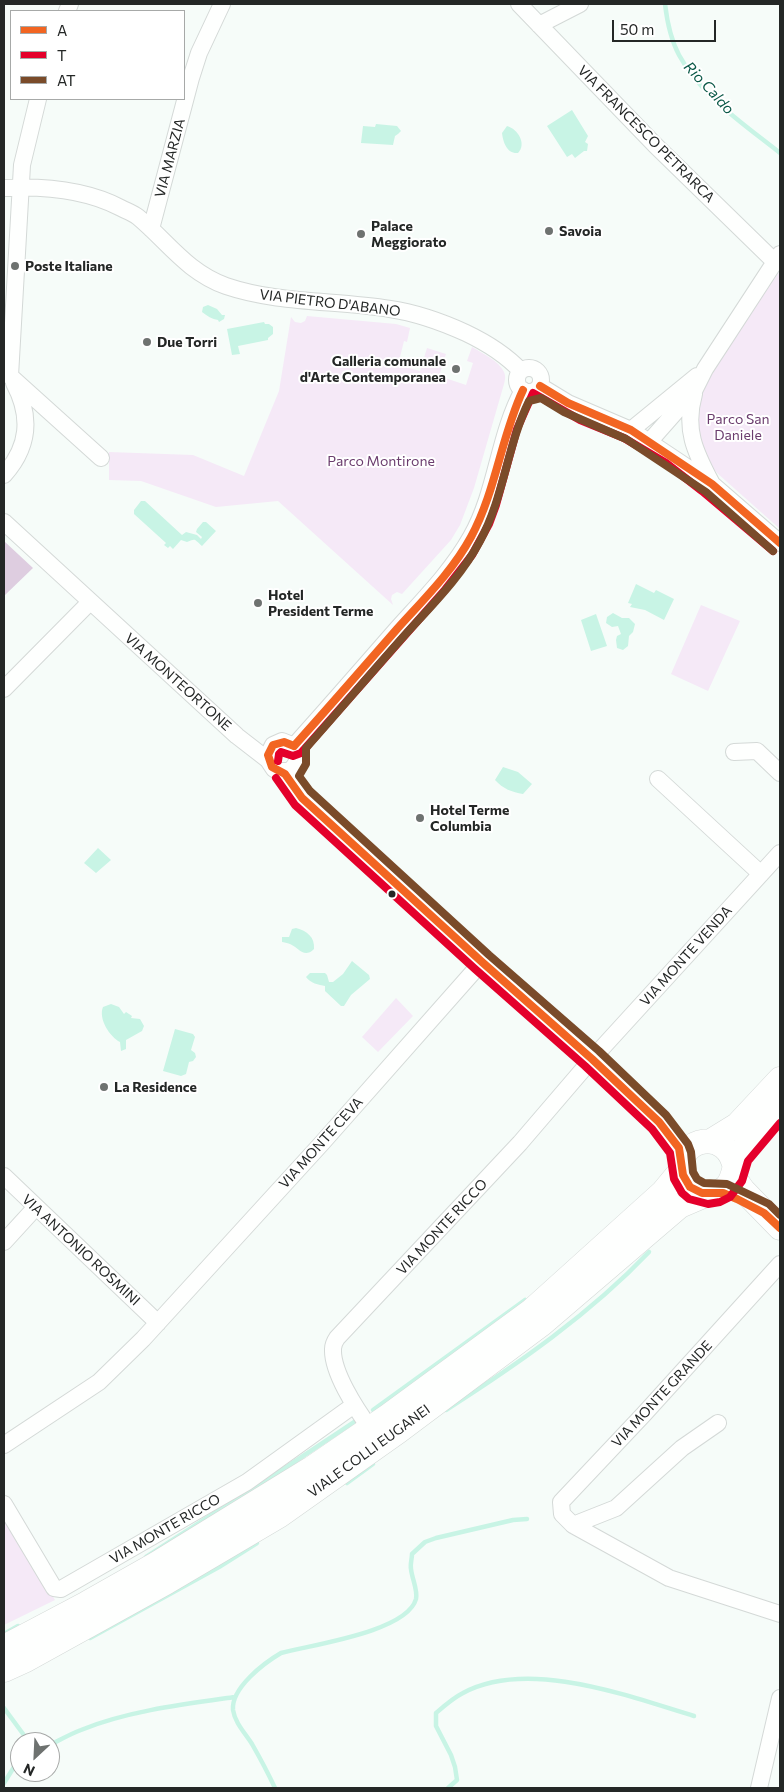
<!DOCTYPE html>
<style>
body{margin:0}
#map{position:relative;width:784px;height:1792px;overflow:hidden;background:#f6fcf9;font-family:Commissioner,sans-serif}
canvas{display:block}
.frame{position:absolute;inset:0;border:5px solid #242726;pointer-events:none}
.legend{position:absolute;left:10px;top:10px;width:175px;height:90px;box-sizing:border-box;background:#fff;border:1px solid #a7a9a8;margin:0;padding:6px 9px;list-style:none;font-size:15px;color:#242726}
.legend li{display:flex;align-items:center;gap:10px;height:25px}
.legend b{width:25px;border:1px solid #a7a9a8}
.north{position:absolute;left:10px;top:1732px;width:50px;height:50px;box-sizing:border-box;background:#fff;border:1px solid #a7a9a8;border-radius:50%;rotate:205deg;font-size:14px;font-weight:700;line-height:20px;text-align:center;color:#242726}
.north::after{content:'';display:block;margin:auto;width:18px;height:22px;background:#6e7270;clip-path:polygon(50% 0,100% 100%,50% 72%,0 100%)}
.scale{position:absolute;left:612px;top:20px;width:104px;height:22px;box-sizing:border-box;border:2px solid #242726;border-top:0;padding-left:6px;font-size:15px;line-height:18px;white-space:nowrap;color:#242726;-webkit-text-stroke:4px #fff;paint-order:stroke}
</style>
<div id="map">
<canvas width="784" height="1792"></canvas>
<div class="frame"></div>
<ul class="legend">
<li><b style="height:6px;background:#f26522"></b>A</li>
<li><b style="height:6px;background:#e4002b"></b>T</li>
<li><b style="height:6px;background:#7a4b2a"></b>AT</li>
</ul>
<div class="north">N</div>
<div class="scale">50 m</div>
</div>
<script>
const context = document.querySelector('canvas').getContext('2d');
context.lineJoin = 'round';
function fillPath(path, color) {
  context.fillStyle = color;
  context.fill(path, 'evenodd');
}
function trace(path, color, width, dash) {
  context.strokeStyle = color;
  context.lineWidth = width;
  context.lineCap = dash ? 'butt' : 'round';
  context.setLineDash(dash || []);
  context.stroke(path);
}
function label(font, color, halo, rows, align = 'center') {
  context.font = font + ' Commissioner,sans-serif';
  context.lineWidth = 4;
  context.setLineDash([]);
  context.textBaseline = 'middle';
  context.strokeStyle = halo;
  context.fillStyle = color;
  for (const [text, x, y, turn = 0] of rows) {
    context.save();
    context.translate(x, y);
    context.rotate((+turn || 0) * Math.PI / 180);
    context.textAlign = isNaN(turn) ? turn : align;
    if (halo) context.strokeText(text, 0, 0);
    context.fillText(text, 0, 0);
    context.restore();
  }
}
fillPath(new Path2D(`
 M 780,271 L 780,529 L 717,473 L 705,459 L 695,413 L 705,382 L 751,312 Z
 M 307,316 L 396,324 L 410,328 L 407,342 L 404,341 L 398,365 L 420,371 L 427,348 L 446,354 L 439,376 L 466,385 L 473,363 L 467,361 L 472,347 C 482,353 499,361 504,372 C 506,376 505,380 504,384 L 474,488 L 460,525 L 451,540 L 402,594 L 397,592 L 392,595 L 391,599 L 393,605 L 278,501 L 216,507 L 141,481 L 109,480 L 109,452 L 193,455 L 244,476 L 279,391 L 291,317 L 295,322 L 301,323 L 305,321 Z
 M 701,605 L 740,621 L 708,691 L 671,674 Z
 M 396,998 L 413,1016 L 378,1052 L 362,1037 Z
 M 4,1518 L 55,1600 L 4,1625 Z`), '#f5e9f7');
fillPath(new Path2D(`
 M 4,541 L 33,568 L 4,596 Z`), '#decde0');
fillPath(new Path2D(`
 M 572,110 L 588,136 L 585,142 L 588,144 L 587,151 L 584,151 L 575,158 L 572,154 L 567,157 L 547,126 Z
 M 376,124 L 397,126 L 401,131 L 398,134 L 395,136 L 393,145 L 361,143 L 363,126 L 375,127 Z
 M 507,126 C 518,129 527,144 518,153 C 507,154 503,142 502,133 Z
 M 208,305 L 217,309 L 222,315 L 225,315 L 224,319 L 219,322 L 218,320 C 212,319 207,316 202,312 L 203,307 Z
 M 264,322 L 265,324 L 269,324 L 273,327 L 273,334 L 268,338 L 268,340 L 238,346 L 240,354 L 232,355 L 227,329 Z
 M 141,501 L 145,501 L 182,535 L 186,532 L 197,535 L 201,539 L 202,537 L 196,532 L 197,529 L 203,522 L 206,522 L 216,531 L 202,546 C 193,538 196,539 187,542 L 181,540 L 173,549 L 170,546 L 168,548 L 164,545 L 166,543 L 134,514 L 134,510 Z
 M 636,584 L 654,593 L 656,590 L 674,599 L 664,620 L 645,610 L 630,607 L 632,604 L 628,603 Z
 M 613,613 L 622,618 L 629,618 L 635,624 L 633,632 L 629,636 L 628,646 L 623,650 L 617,648 L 616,640 L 617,636 L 621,634 L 618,626 L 612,627 L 606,623 L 607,617 Z
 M 596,614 L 607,646 L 591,651 L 581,620 Z
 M 503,767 L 518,772 L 532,784 L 523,794 C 512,792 503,789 495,780 Z
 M 98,848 L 111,860 L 96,873 L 84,863 Z
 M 296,928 C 307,931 315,937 314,949 C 304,959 299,948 290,944 C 287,943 284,942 282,942 L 282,937 L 289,937 L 292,929 Z
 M 352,961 L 369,975 L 370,979 L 351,995 L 344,1006 L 341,1006 L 325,991 L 325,986 C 319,985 310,983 306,977 L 310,973 L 325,973 L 327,975 L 329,982 L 333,982 L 343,974 Z
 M 111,1004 L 119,1007 L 124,1014 L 126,1012 L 132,1016 L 131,1018 L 140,1019 L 144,1026 L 142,1031 L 126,1040 L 126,1049 L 121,1051 L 120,1042 C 110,1037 98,1019 103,1007 Z
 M 175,1029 L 193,1034 L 195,1037 L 191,1050 L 195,1053 L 196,1057 L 193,1061 L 189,1062 L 186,1074 L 181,1076 L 163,1071 Z`), '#c8f4e5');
trace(new Path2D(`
 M 665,4 C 667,21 671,40 679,55 C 701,96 745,125 780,153
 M 373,1410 L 525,1300
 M 446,1410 C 518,1364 590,1314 649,1252
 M 347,1483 L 373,1464
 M 146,1557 L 285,1468 L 357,1420
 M 4,1634 L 18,1626
 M 90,1638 L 219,1567 L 257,1543
 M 4,1708 L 29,1742
 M 50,1745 C 60,1740 70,1734 81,1730 C 127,1711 185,1704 235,1697
 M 4,1783 L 14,1767 L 20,1762
 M 275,1788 C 268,1773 260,1758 252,1744 C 245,1733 235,1723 233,1710 C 231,1688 264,1663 281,1653 C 310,1645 407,1632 416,1599 C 418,1590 412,1579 411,1569 C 410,1564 412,1559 412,1554 L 425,1542 L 436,1538 L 513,1520 L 527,1519
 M 448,1788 L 457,1780 L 455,1767 L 451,1755 L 436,1726 L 436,1713 C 444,1706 453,1698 463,1693 C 528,1658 628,1696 694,1716`), '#c8f4e5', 4.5);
const street = new Path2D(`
 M 519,4 L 655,145 L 775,262
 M 67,11 L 70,4
 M 539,25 L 580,4
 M 38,99 L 22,165 L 10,376 L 101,458
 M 4,188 C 44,186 85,189 121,208 C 127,211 133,213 138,217 C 168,242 187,272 226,286 C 279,304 336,300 390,309 C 417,313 442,322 466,333 C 487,343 505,354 521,371
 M 151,229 L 191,78 L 199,53 L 222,4
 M517 380a12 12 0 1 1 24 0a12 12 0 1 1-24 0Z
 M 540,386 L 568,403 L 631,430 L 712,484 L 780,543
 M 694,394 C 684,429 695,452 711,482
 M 631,430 L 697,376
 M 649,442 L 694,391 L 705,369 L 780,254
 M 4,475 C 29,447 32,417 14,383
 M 4,522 L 237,736 L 268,760 L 274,769 L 278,771 L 289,771 C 299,764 300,754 292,745 L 282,741 L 273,745 L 268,755 L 268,760
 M 4,689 L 90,602
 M 294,746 C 329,707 363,668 397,629 C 423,600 452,571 471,537 C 497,491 498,436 523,390
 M 734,752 L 757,751 L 780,773
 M 284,772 L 302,798 L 482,962 L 592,1059 L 659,1122 L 679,1148 L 682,1162
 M 658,779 L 761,874
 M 4,1176 L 158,1323
 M 4,1242 L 36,1207
 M 718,1423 L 682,1448 L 616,1508 L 573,1525 L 562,1514 L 561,1502 L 644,1414 L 780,1264
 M 370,1428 C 356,1409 332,1372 333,1349 C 333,1345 335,1341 337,1338 L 520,1143 L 592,1059 L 780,853
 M 4,1445 L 99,1382 L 143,1339 L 322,1143 L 482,962
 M 4,1504 L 54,1588 L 61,1589 L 247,1482 L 354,1405
 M 573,1525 L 669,1578 L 780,1614
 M 759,1788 L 780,1698`);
const secondary = new Path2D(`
 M 711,1141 L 737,1125 L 780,1079
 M 735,1169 C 729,1127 677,1137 682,1171 C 685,1192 711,1201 726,1187 C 735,1178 733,1165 739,1155 C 750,1138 767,1124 780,1109
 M 733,1176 L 743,1190 L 780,1228
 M 4,1647 L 87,1603 L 156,1564 L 312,1468 L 388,1416 L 531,1311 L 663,1192 L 682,1169
 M 4,1670 L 26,1660 L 167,1582 L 279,1516 L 399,1431 L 542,1324 L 680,1206 L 708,1194`);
trace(street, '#d4d9d7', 18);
trace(secondary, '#d4d9d7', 25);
trace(street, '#fefffe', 16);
trace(secondary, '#fefffe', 24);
trace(new Path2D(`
 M 540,386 L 568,403 L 631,430 L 712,484 L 780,543
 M 294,746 L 284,742 L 273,745 L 268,755 L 272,767 L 285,774 L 302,798 L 482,962 L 592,1059 L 659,1122 L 679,1148 L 683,1175 L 690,1187 L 702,1193 L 723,1193 L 737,1199 L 764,1213 L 780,1228
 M 294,746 C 329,707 363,668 397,629 C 423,600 452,572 471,537 C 496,491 501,437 523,390`), '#f26522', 8);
trace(new Path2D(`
 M 278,761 L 279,754 L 281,752 L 293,756 L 301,753 L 444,591 L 472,555 L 489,524 L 496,505 L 517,429 L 533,393 L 580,420 L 624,438 L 666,463 L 702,491 L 773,551
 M 276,778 L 295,805 L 475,969 L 585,1066 L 652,1129 L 670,1153 L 674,1179 L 682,1193 L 689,1199 L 708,1204 L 720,1202 L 730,1197 L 742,1181 L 748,1161 L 780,1123`), '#e4002b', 8);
trace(new Path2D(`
 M 773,551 L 706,492 L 626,439 L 564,412 L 541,398 L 529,401 C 507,446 504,497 480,541 C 461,577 431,606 404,636 C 371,673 339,711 306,748 L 306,764 L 299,776 L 310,791 L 489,955 L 599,1051 L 666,1115 L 688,1144 L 691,1152 L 693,1172 L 697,1179 L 704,1183 L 727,1184 L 769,1204 L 780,1215`), '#7a4b2a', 8);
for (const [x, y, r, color] of [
 [549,231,5,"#6e7270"],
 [361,234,5,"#6e7270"],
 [15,266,5,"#6e7270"],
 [147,342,5,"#6e7270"],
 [456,369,5,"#6e7270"],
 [258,603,5,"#6e7270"],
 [420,818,5,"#6e7270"],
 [392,894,4.5,"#242726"],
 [104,1087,5,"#6e7270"]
]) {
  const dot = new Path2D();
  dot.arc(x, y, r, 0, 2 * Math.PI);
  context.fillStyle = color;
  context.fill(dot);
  trace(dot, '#fff', 2);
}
label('14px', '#242726', '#fff', [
 ["VIA FRANCESCO PETRARCA",646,134,45],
 ["VIA MARZIA",170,158,-75],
 ["VIA PIETRO D'ABANO",330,303,7],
 ["VIA MONTEORTONE",178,682,42],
 ["VIA MONTE VENDA",686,956,-48],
 ["VIA MONTE CEVA",321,1143,-48],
 ["VIA MONTE RICCO",442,1227,-47],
 ["VIA ANTONIO ROSMINI",81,1250,43],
 ["VIA MONTE GRANDE",662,1394,-47],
 ["VIALE COLLI EUGANEI",369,1451,-36],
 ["VIA MONTE RICCO",165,1529,-30]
]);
label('bold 14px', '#242726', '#fff', [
 ["Palace",371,226],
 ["Meggiorato",371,242],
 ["Savoia",559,231],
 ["Poste Italiane",25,266],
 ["Due Torri",157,342],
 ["Galleria comunale",446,361,"right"],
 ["d'Arte Contemporanea",446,377,"right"],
 ["Hotel",268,595],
 ["President Terme",268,611],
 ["Hotel Terme",430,810],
 ["Columbia",430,826],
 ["La Residence",114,1087]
], 'left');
label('14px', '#6b3d6e', '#fff', [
 ["Parco San",738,419],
 ["Daniele",738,435],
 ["Parco Montirone",381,461]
]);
label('italic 15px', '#0a5847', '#fff', [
 ["Rio Caldo",709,88,47]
]);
</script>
